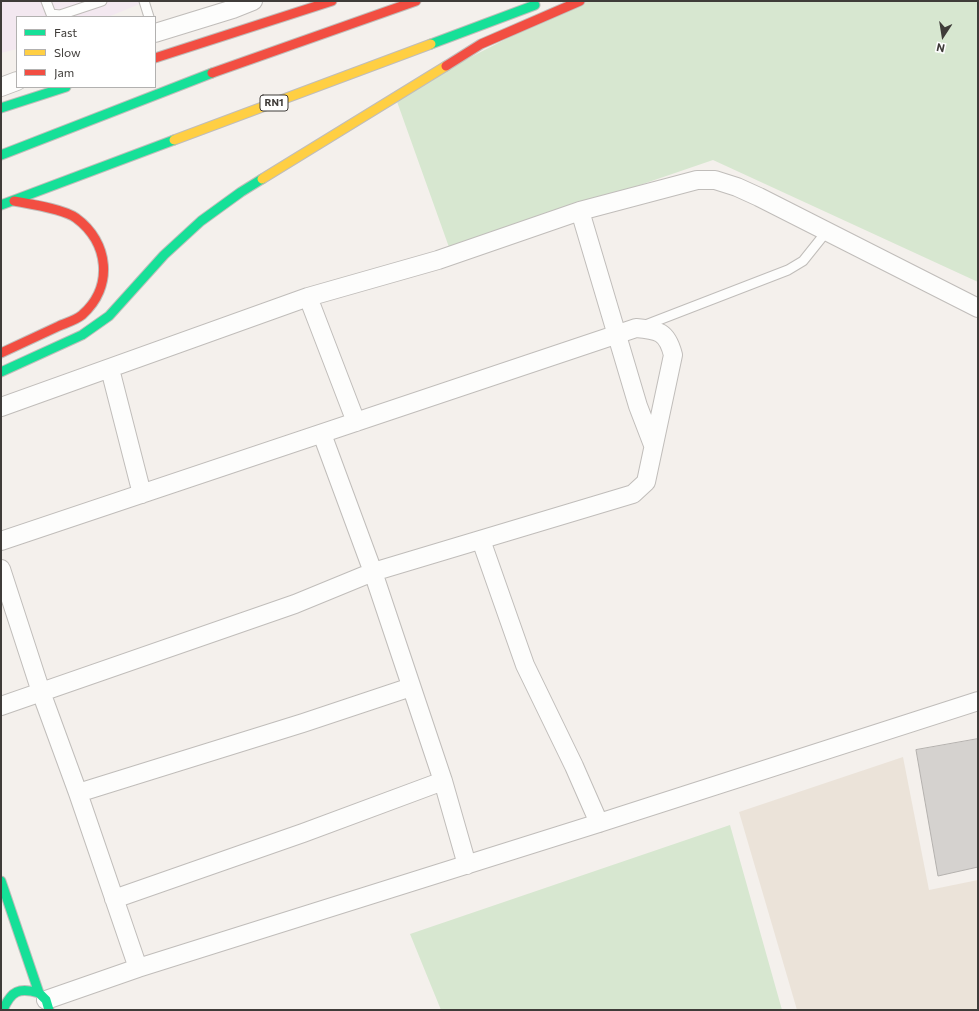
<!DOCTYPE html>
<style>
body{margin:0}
#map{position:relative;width:979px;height:1011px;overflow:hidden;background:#f4f0ec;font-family:Commissioner,sans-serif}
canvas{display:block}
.frame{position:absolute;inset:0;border:2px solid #3f3c39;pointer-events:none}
.legend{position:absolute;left:16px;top:16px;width:140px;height:72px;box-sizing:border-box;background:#fff;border:1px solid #b2b1b0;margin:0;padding:5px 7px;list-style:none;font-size:12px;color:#3f3c39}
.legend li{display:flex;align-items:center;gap:8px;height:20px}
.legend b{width:20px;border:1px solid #b2b1b0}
.north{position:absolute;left:923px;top:16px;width:40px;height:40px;-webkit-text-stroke:3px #fff;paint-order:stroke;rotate:192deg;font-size:11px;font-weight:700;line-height:16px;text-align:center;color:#3f3c39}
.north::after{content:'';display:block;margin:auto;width:14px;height:18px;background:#3f3c39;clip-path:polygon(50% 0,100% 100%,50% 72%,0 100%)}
</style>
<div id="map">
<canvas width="979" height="1011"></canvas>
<div class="frame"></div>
<ul class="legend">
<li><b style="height:5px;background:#16e098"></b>Fast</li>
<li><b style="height:5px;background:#ffcf43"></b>Slow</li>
<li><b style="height:5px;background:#f24e42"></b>Jam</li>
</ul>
<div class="north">N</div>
</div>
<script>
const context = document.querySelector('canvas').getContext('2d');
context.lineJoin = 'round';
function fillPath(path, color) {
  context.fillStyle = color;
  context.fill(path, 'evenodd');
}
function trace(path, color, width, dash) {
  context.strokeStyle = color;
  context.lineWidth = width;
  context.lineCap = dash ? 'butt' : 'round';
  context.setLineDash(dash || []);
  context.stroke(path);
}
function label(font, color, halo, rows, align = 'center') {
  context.font = font + ' Commissioner,sans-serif';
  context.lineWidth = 4;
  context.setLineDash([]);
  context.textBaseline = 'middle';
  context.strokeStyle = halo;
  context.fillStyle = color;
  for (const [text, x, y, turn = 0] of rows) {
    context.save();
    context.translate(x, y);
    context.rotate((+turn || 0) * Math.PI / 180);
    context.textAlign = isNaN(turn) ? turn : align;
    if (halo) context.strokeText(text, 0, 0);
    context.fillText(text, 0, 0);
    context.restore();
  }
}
fillPath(new Path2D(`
 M 1,1 L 147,1 L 108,17 L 17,17 L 17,49 L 1,53 Z`), '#f3e8f0');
fillPath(new Path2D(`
 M 903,757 L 929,890 L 978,880 L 978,1010 L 797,1010 L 739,812 Z`), '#ebe3d9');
fillPath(new Path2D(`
 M 580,1 L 978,1 L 978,282 L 713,160 L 450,250 L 395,96 Z
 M 730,825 L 782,1010 L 441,1010 L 410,934 Z`), '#d7e7d0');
const building = new Path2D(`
 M 978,739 L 978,867 L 938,876 L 916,750 Z`);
fillPath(building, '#d5d2cf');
trace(building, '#b4b1ae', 1);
const lane = new Path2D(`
 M 46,1 L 51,14 L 60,15 L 102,1
 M 144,1 L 149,17
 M 643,326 L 788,270 L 803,261 L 827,231`);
const street = new Path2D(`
 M 155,33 L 233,9 L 253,1
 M 1,87 L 17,81
 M 580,211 L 638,406 L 653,445
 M 308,297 L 356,422
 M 110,369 L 142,494
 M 1,407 L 308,297 L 438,260 L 580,211 L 697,180 L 715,180 L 737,187 L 759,197 L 978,308
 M 322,434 L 373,572 L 443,781 L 467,865
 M 481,540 L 525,665 L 574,766 L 599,823
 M 1,541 L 636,328 C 658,330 667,331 673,355 L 646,482 L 633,494 L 373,572 L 295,604 L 1,706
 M 1,569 L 41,692 L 78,793 L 138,968
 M 78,793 L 303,723 L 411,687
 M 114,899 L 303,833 L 443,781
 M 46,1000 L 138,968 L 599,823 L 978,701`);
const fast = new Path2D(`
 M 431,44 L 535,5
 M 1,108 L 66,87
 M 1,155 L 212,73
 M 1,205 L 174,140
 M 1,372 L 82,335 L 109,316 L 164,255 L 201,221 L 241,192 L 262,179
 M 1,881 L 39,993 L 46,1000 L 49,1010
 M 3,1010 C 11,991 19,987 39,993`);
const slow = new Path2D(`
 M 174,140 L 431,44
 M 262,179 L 446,66`);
const jam = new Path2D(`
 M 155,58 L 332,1
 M 446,66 L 481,44 L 580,1
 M 212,73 L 416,1
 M 1,353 C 20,344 40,335 59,326 C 66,323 76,320 82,315 C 114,287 109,242 76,218 C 64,209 30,204 14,201`);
trace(lane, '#c0bdba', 11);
trace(street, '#c0bdba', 20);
trace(fast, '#c0bdba', 11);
trace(slow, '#c0bdba', 11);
trace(jam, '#c0bdba', 11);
trace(lane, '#fdfdfc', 9);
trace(street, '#fdfdfc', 18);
trace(fast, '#16e098', 9);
trace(slow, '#ffcf43', 9);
trace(jam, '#f24e42', 9);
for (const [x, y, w] of [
 [274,103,28]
]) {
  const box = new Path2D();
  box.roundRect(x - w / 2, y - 8, w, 16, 3);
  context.fillStyle = '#fff';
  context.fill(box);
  trace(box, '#3f3c39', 1);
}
label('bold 10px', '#3f3c39', null, [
 ["RN1",274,103]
]);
</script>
